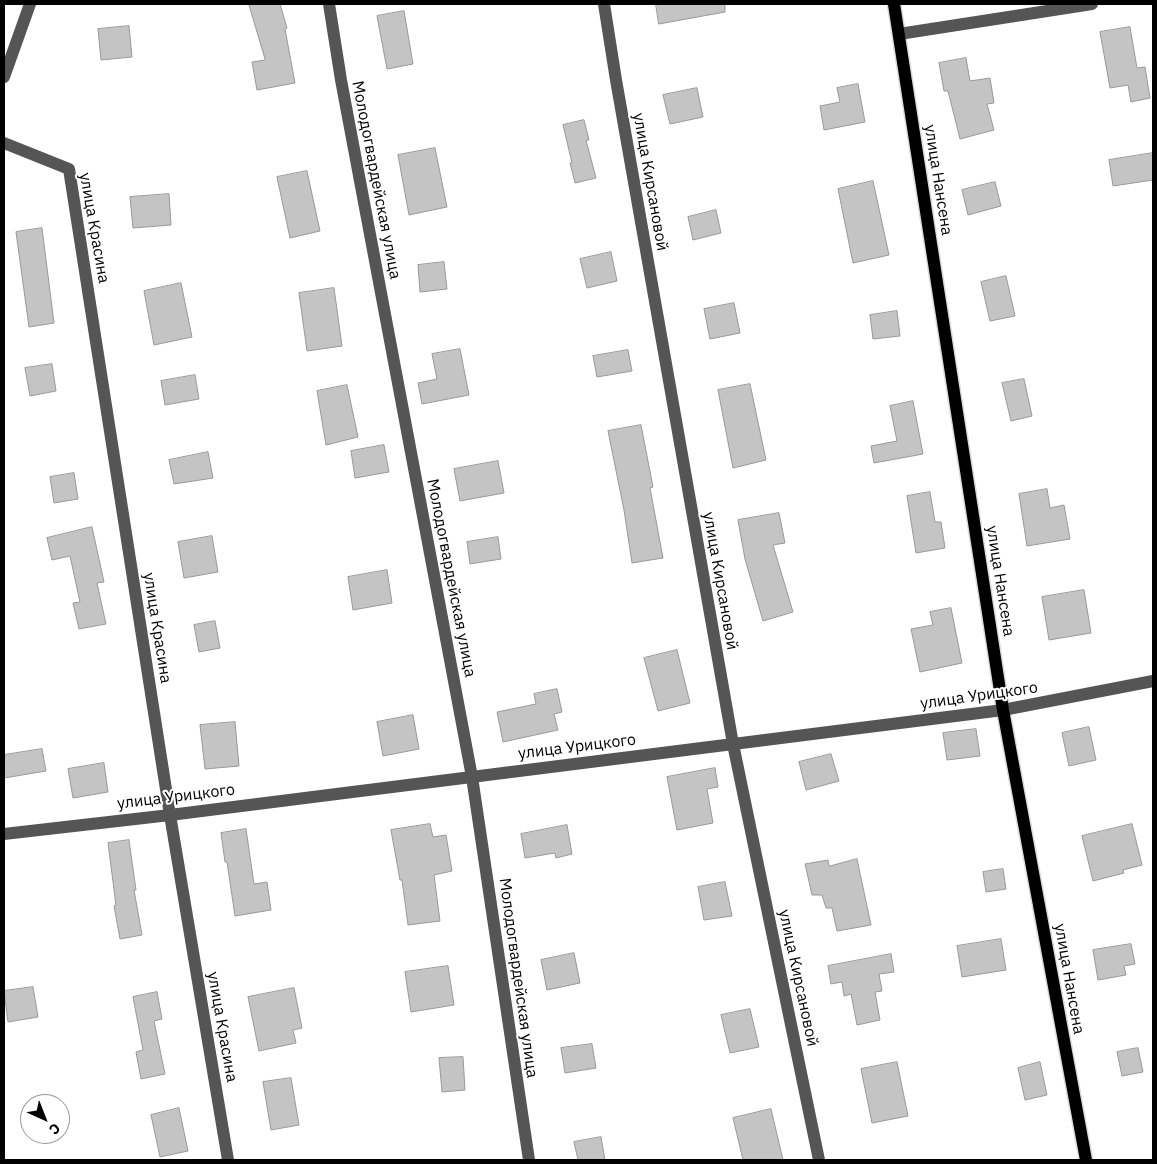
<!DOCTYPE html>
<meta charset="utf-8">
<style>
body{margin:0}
#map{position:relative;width:1157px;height:1164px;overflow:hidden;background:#fff;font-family:"IBM Plex Sans",sans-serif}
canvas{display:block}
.frame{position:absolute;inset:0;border:5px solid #000;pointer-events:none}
.north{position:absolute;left:20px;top:1094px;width:50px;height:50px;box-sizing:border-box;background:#fff;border:1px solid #999;border-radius:50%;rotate:136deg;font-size:14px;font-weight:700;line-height:20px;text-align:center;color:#000}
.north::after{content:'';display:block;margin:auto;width:18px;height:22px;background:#000;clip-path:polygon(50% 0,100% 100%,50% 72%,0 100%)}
</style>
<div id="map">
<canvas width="1157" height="1164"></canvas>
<div class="frame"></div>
<div class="north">С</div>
</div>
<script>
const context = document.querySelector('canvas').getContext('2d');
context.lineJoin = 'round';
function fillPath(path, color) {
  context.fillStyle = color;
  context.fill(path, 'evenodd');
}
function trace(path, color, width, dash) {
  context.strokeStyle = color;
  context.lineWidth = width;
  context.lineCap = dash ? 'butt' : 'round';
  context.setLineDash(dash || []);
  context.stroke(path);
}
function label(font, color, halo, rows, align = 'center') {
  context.font = font + ' "IBM Plex Sans",sans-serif';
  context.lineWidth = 4;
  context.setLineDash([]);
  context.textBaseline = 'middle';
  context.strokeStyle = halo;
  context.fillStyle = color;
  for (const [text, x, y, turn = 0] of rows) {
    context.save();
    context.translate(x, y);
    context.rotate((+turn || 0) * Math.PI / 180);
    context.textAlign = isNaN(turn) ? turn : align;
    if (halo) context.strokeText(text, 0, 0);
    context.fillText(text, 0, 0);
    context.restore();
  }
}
const building = new Path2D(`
 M 249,4 L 280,4 L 287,28 L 285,29 L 295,83 L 257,90 L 252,62 L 265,60 Z
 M 656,4 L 725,4 L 725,12 L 659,24 Z
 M 404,11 L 413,64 L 387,69 L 377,16 Z
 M 129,26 L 132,57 L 101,60 L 98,29 Z
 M 1130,27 L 1137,68 L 1145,67 L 1150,98 L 1131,102 L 1128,85 L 1110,88 L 1100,32 Z
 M 966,58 L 970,81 L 990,78 L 994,103 L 987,104 L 994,130 L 960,139 L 948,91 L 944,91 L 939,63 Z
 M 858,84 L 865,122 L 824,130 L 820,106 L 840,102 L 837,88 Z
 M 697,88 L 703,117 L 670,124 L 663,95 Z
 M 584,120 L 589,140 L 586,140 L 596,178 L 575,183 L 570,163 L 572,163 L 563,125 Z
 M 435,148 L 447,207 L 409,215 L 398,155 Z
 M 1153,153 L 1153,180 L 1113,186 L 1109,160 Z
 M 307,171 L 320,231 L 290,238 L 277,177 Z
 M 873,181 L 889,255 L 853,263 L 838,189 Z
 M 995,182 L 1001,206 L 968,215 L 962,190 Z
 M 169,194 L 171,225 L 133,228 L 130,197 Z
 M 716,210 L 721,233 L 693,240 L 688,217 Z
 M 42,228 L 54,323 L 29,327 L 16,232 Z
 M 611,252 L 617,281 L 587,288 L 580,259 Z
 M 444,262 L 447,289 L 420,292 L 418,265 Z
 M 1006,276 L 1015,316 L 990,321 L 981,282 Z
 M 181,283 L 192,337 L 154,345 L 144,291 Z
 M 334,288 L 342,346 L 307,351 L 299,293 Z
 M 734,303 L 740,333 L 710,339 L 704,309 Z
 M 897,311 L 900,336 L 873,339 L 870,315 Z
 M 460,349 L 469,395 L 422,404 L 418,383 L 437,379 L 432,354 Z
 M 628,350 L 632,371 L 597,377 L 593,356 Z
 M 52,364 L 56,391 L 30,396 L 25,368 Z
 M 195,375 L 199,399 L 165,405 L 161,381 Z
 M 1024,379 L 1032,416 L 1011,421 L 1002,383 Z
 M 750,384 L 766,460 L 733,468 L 718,390 Z
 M 347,385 L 358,437 L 326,445 L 317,391 Z
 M 913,401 L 923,454 L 874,463 L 871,446 L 897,441 L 890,406 Z
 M 641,425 L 653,487 L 650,488 L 663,558 L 632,563 L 624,510 L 608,431 Z
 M 384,445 L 389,472 L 355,478 L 351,451 Z
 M 208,452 L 213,478 L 174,484 L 169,460 Z
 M 498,461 L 504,493 L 460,501 L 454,469 Z
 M 74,473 L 78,499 L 54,503 L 50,477 Z
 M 1047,489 L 1050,508 L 1064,505 L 1070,539 L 1027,546 L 1019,494 Z
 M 930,492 L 935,522 L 941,522 L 945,548 L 916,553 L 907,496 Z
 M 779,513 L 785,543 L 773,545 L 793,612 L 763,621 L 745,559 L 738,520 Z
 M 92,527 L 104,582 L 97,583 L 106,624 L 79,629 L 73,603 L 80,602 L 70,556 L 52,560 L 47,538 Z
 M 212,536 L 218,572 L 184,578 L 178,542 Z
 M 498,537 L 501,559 L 470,564 L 467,542 Z
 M 387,570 L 392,603 L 353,610 L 348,577 Z
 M 1084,590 L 1091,633 L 1049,640 L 1042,597 Z
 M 951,608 L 962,663 L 920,672 L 911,629 L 933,625 L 930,612 Z
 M 215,621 L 220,648 L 199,652 L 194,625 Z
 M 677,650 L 690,703 L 658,711 L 644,658 Z
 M 557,689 L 562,712 L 554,714 L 558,730 L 503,742 L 497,712 L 536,704 L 534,694 Z
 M 413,715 L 419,749 L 383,756 L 377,722 Z
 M 235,722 L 239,766 L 205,769 L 200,725 Z
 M 1089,727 L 1096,760 L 1069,766 L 1062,733 Z
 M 976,729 L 980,756 L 947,760 L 943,733 Z
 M 42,749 L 46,771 L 4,778 L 4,755 Z
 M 831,754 L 839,781 L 806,790 L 799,762 Z
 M 104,763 L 108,792 L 73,798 L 68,769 Z
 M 715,768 L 718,787 L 707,789 L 713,823 L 677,830 L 667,777 Z
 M 430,824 L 433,837 L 446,835 L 452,871 L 434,875 L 440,921 L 408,925 L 402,880 L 400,880 L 391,830 Z
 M 1132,824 L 1142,865 L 1123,870 L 1124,873 L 1093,881 L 1082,836 Z
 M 567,825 L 572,854 L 556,858 L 555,853 L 525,858 L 521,834 Z
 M 246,829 L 254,884 L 267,882 L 271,910 L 235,916 L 227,862 L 225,862 L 221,833 Z
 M 129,840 L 136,890 L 134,890 L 142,935 L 120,939 L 114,906 L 116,905 L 108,843 Z
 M 857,859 L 871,925 L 837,931 L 832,908 L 826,908 L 822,895 L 812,895 L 805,864 L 828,860 L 829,866 Z
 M 1003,869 L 1006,889 L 986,892 L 983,872 Z
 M 725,882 L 732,916 L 704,920 L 698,887 Z
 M 1001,939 L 1006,970 L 962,977 L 957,946 Z
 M 1131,944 L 1135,964 L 1124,966 L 1126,975 L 1098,980 L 1093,950 Z
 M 574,953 L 580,983 L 547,990 L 541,960 Z
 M 891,954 L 894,972 L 879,974 L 882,991 L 875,992 L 880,1020 L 857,1025 L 851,994 L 844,996 L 842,982 L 831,984 L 828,966 Z
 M 448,966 L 454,1005 L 411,1012 L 405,972 Z
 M 33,987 L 38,1017 L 8,1022 L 4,991 Z
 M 294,988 L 302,1028 L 293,1030 L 296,1043 L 259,1051 L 248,997 Z
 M 157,992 L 162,1019 L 154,1021 L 165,1074 L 141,1079 L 136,1052 L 143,1050 L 133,997 Z
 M 750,1009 L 759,1047 L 730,1053 L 721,1015 Z
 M 592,1044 L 596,1068 L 565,1073 L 561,1048 Z
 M 1138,1048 L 1143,1072 L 1122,1076 L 1117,1052 Z
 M 463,1057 L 465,1090 L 442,1092 L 439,1058 Z
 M 897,1062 L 908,1116 L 872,1123 L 861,1069 Z
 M 1040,1062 L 1047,1095 L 1025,1100 L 1018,1068 Z
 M 291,1078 L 299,1125 L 271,1130 L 263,1082 Z
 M 179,1108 L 188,1151 L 160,1157 L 151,1115 Z
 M 771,1109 L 783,1160 L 743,1160 L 733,1118 Z
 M 601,1137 L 605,1160 L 578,1160 L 574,1142 Z`);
fillPath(building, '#c4c4c4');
trace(building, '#999', 1);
const major = new Path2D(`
 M 894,4 L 1003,710 L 1086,1160`);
trace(major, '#dbdbdb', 15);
trace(new Path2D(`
 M 329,4 L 341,80 L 472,777 L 529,1160
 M 604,4 L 616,80 L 733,744 L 819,1160
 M 899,34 L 1092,4
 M 4,77 L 30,4
 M 4,143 L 69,169 L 170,815 L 228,1160
 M 4,834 L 170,815 L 1003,710 L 1153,681`), '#555', 12);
trace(major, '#000', 12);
label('16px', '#000', '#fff', [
 ["Молодогвардейская улица",376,180,79],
 ["улица Нансена",938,180,81],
 ["улица Кирсановой",650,182,80],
 ["улица Красина",94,228,80],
 ["Молодогвардейская улица",451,578,79],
 ["улица Кирсановой",720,581,80],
 ["улица Нансена",1000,581,81],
 ["улица Красина",157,628,81],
 ["улица Урицкого",979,696,-8],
 ["улица Урицкого",577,747,-7],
 ["улица Урицкого",176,797,-7],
 ["Молодогвардейская улица",518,978,82],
 ["улица Кирсановой",798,978,78],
 ["улица Нансена",1069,979,80],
 ["улица Красина",222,1027,80]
]);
</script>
